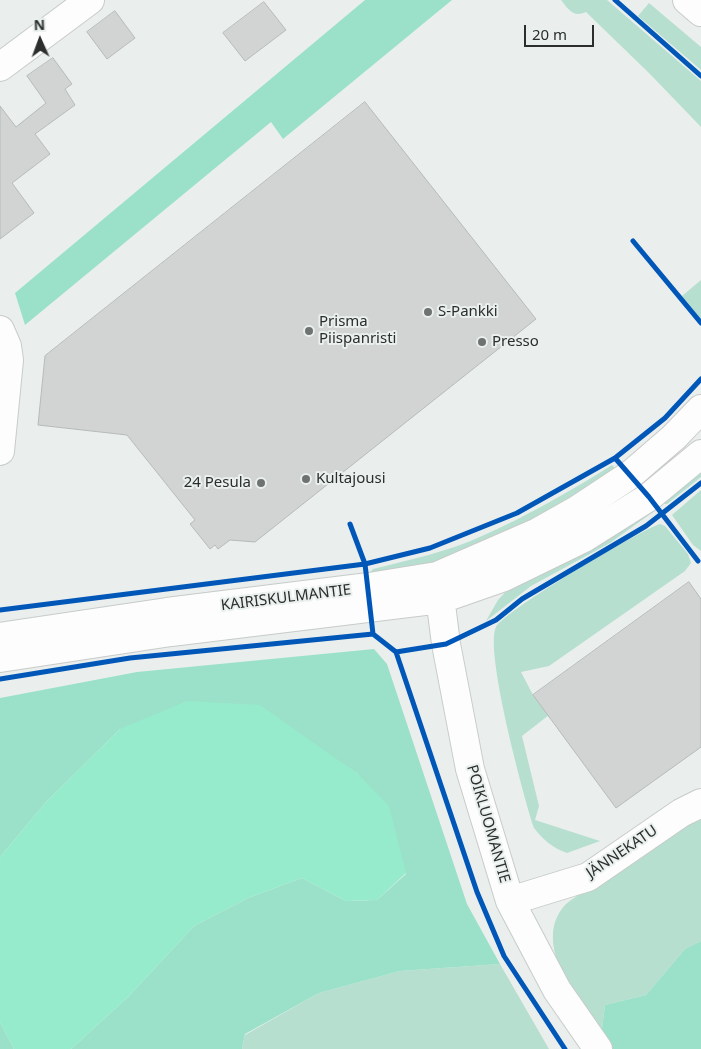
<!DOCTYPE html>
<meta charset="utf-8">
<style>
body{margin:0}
#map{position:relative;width:701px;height:1049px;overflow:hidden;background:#eaefed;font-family:"Noto Sans",sans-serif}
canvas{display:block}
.north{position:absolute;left:15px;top:15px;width:50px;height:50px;-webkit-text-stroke:4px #e9f0ed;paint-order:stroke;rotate:358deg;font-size:14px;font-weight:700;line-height:20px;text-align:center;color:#2b2e2c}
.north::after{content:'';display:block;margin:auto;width:18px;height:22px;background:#2b2e2c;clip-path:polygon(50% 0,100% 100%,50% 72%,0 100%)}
.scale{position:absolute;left:524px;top:25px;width:70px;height:22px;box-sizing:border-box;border:2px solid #2b2e2c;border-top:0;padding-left:6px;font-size:15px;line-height:18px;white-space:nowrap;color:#2b2e2c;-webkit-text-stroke:4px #e9f0ed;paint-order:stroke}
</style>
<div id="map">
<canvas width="701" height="1049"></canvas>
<div class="north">N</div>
<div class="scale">20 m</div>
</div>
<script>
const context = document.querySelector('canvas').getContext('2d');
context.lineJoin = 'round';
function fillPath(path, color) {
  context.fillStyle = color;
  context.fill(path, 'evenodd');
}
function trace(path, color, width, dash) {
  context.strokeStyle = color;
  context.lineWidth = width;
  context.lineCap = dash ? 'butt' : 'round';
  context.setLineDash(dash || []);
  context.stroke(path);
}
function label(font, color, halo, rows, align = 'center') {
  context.font = font + ' "Noto Sans",sans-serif';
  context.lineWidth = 4;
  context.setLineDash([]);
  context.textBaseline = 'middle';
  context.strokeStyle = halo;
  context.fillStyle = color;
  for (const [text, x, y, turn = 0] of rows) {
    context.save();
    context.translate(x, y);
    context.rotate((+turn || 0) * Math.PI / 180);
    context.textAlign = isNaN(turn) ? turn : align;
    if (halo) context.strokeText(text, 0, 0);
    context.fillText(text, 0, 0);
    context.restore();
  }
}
fillPath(new Path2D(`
 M 561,0 L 607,0 L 701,81 L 701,127 L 650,74 L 586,12 C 573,18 568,9 561,0 Z
 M 649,3 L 701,47 L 701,70 L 638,16 Z
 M 701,280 L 701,319 L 682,296 Z
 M 701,460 L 701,477 L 667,504 L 663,504 L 659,501 Z
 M 612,465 L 619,472 L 585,498 L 428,567 L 369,574 L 373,569 C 409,560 447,552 482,536 C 527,516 571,491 612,465 Z
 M 701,490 L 701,551 L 693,545 L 672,515 Z
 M 647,504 L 653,512 L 610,543 L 531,586 L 486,621 L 498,600 L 516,581 Z
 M 660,524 L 665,526 L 688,554 L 691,563 L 685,571 L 549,666 L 521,672 L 533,695 L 549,715 L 522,736 L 539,806 L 535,820 L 600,841 L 567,853 C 553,848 543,840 534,828 C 524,798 484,650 496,627 C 504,611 640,530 660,524 Z
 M 701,817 L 701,941 L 685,949 L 646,995 L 605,1005 L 601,1036 C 580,1002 530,944 565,905 C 570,900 578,896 584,891 Z
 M 500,964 L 549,1049 L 242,1049 L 245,1035 L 319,993 L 400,971 Z`), '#b6dfcf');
fillPath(new Path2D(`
 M 365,0 L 452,0 L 283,139 L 271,122 L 25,325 L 15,293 Z
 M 374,649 L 387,664 L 467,904 L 500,964 L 400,971 L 319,993 L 245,1034 L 242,1049 L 71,1049 L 128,997 L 194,926 L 248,898 L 302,878 L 346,901 L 377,900 L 406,874 L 358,774 L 311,743 L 120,729 L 46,802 L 0,857 L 0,698 L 137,672 Z
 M 701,941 L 701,1049 L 610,1049 L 601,1036 L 605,1005 L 646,995 L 685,949 Z
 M 0,1022 L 14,1049 L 0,1049 Z`), '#9be1c9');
fillPath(new Path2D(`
 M 187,701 L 260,705 L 358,774 L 389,806 L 406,873 L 377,900 L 346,901 L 302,878 L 248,898 L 194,926 L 128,997 L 71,1049 L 14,1049 L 0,1022 L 0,857 L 46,802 L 120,729 Z`), '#95ebcb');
const building = new Path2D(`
 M 264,2 L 286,30 L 245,61 L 223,33 Z
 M 115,11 L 135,38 L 107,59 L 87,32 Z
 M 53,58 L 72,84 L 65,89 L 75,105 L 35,134 L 50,154 L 12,183 L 34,213 L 0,239 L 0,106 L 16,127 L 46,103 L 27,76 Z
 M 365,102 L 536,319 L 255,542 L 230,540 L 218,549 L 215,545 L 210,549 L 190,524 L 195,520 L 127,435 L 38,425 L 45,356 Z
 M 689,582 L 701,599 L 701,747 L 616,808 L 533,695 Z`);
fillPath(building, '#d1d4d3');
trace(building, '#b6bab8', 1);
const minor = new Path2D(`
 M 0,67 L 90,0
 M 0,330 L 7,346 L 9,360 L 0,451
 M 438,581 L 446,644 L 470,769 L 510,901 L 557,990 L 598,1049
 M 0,637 L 167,612 L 369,587 L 437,576 L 538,532 L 577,510 L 630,475 L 674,437 L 701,409
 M 0,658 L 171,632 L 441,599 L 504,577 L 584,538 L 649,497 L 701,454
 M 510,901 L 588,877 L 681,813 L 701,803`);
const major = new Path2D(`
 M 687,0 L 701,12`);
trace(minor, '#c7cbc9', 30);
trace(major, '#c7cbc9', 30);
trace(minor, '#fcfdfc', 28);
trace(major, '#fcfdfc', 28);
trace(new Path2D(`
 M 615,0 L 701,76
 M 633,241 L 701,323
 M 615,458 L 649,497 L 698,561
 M 350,524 L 365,564 L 373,634
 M 0,610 L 365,564 L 430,548 L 517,513 L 615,458 L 665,418 L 701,379
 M 396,652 L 477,892 L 504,956 L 565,1049
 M 0,679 L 130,658 L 373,634 L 396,652 L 446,644 L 496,620 L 522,599 L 646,526 L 701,483`), '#0057b8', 5);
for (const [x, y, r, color] of [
 [428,312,5,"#6e7270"],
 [309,331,5,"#6e7270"],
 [482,342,5,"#6e7270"],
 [306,479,5,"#6e7270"],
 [261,483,5,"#6e7270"]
]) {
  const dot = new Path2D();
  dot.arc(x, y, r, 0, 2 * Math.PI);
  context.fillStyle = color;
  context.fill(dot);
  trace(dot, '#e9f0ed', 2);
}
label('15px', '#2b2e2c', '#e9f0ed', [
 ["S-Pankki",438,312],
 ["Prisma",319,322],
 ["Piispanristi",319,339],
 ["Presso",492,342],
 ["Kultajousi",316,479],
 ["24 Pesula",251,483,"right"]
], 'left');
label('15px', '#2b2e2c', '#e9f0ed', [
 ["KAIRISKULMANTIE",286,598,-7],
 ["POIKLUOMANTIE",488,824,74],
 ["JÄNNEKATU",622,852,-34]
]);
</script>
